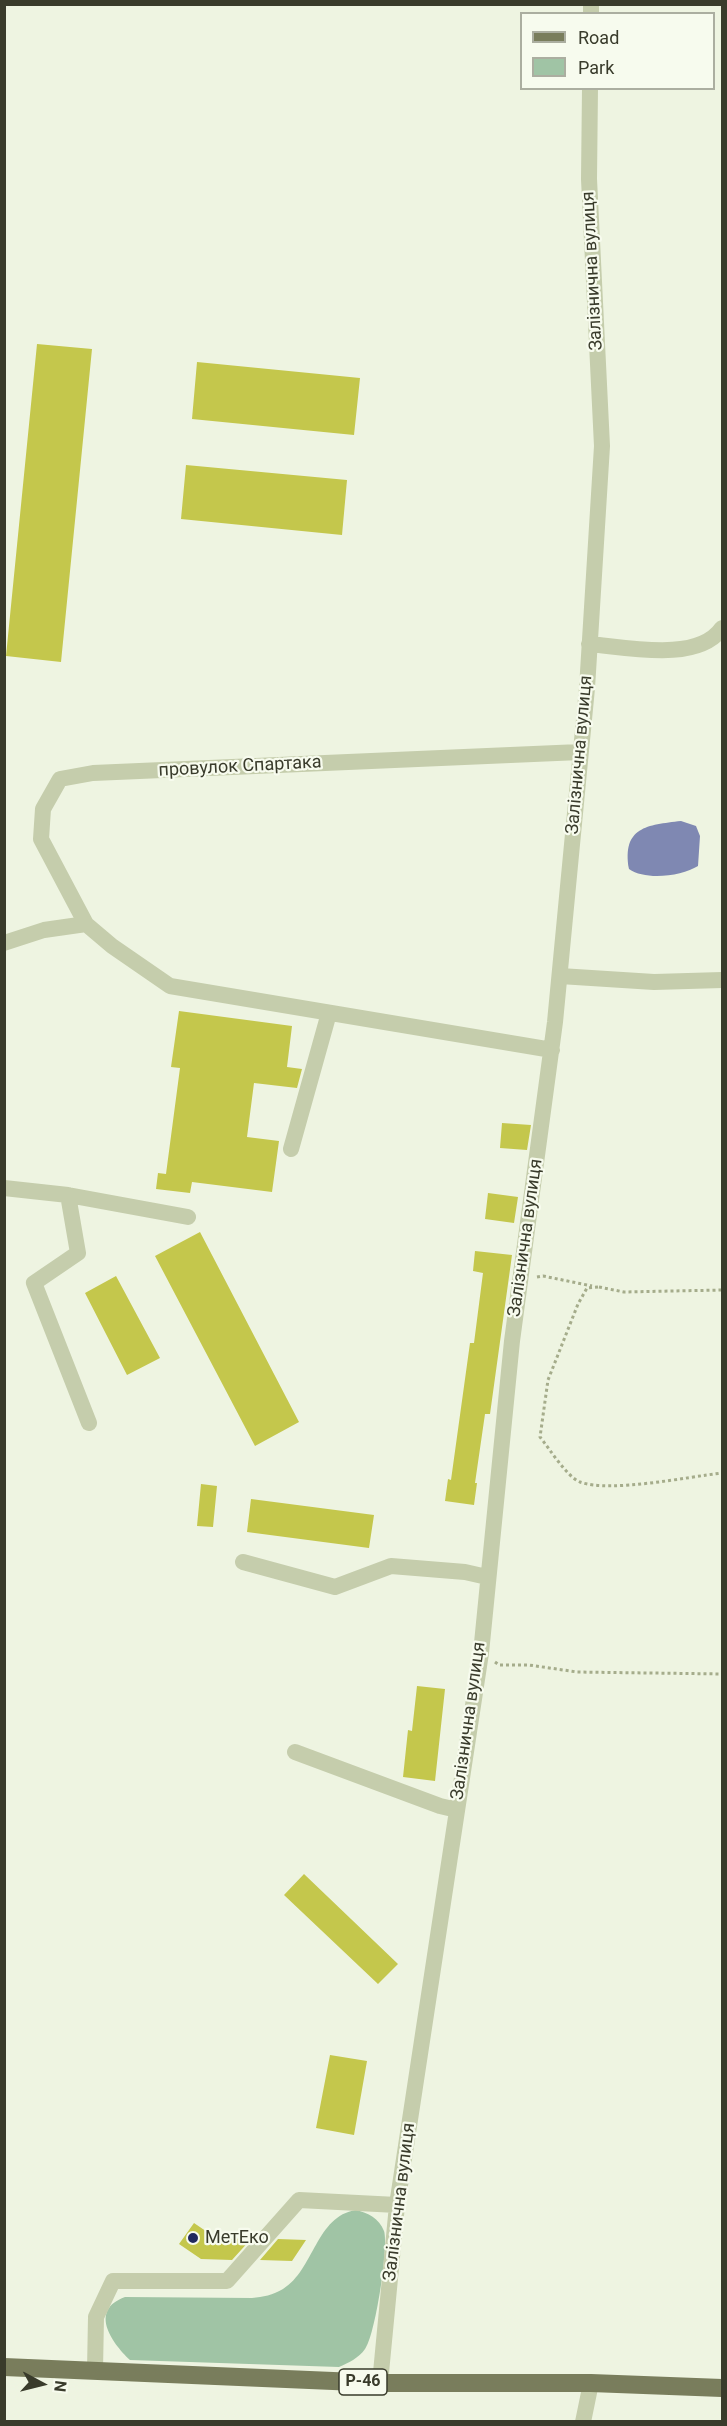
<!DOCTYPE html>
<meta charset="utf-8">
<style>
body{margin:0}
#map{position:relative;width:727px;height:2426px;overflow:hidden;background:#eef4e1;font-family:Roboto,sans-serif}
canvas{display:block}
.frame{position:absolute;inset:0;border:6px solid #393b2b;pointer-events:none}
.legend{position:absolute;left:520px;top:12px;width:195px;height:78px;box-sizing:border-box;background:#f7fbee;border:2px solid #abaea0;margin:0;padding:8px 10px;list-style:none;font-size:18px;color:#393b2b}
.legend li{display:flex;align-items:center;gap:12px;height:30px}
.legend b{width:30px;border:2px solid #abaea0}
.north{position:absolute;left:12px;top:2354px;width:60px;height:60px;-webkit-text-stroke:4px #f7fbee;paint-order:stroke;rotate:97deg;font-size:16px;font-weight:700;line-height:24px;text-align:center;color:#393b2b}
.north::after{content:'';display:block;margin:auto;width:21px;height:27px;background:#393b2b;clip-path:polygon(50% 0,100% 100%,50% 72%,0 100%)}
</style>
<div id="map">
<canvas width="727" height="2426"></canvas>
<div class="frame"></div>
<ul class="legend">
<li><b style="height:8px;background:#797d5c"></b>Road</li>
<li><b style="height:16px;background:#a0c4a5"></b>Park</li>
</ul>
<div class="north">N</div>
</div>
<script>
const context = document.querySelector('canvas').getContext('2d');
context.lineJoin = 'round';
function fillPath(path, color) {
  context.fillStyle = color;
  context.fill(path, 'evenodd');
}
function trace(path, color, width, dash) {
  context.strokeStyle = color;
  context.lineWidth = width;
  context.lineCap = dash ? 'butt' : 'round';
  context.setLineDash(dash || []);
  context.stroke(path);
}
function label(font, color, halo, rows, align = 'center') {
  context.font = font + ' Roboto,sans-serif';
  context.lineWidth = 4.5;
  context.setLineDash([]);
  context.textBaseline = 'middle';
  context.strokeStyle = halo;
  context.fillStyle = color;
  for (const [text, x, y, turn = 0] of rows) {
    context.save();
    context.translate(x, y);
    context.rotate((+turn || 0) * Math.PI / 180);
    context.textAlign = isNaN(turn) ? turn : align;
    if (halo) context.strokeText(text, 0, 0);
    context.fillText(text, 0, 0);
    context.restore();
  }
}
fillPath(new Path2D(`
 M 356,2210 C 368,2213 379,2218 384,2231 C 389,2246 375,2337 365,2349 C 359,2358 348,2363 339,2367 L 130,2360 C 111,2342 89,2310 125,2297 L 252,2298 C 263,2297 273,2295 283,2289 C 314,2270 316,2216 356,2210 Z`), '#a0c4a5');
fillPath(new Path2D(`
 M 681,821 L 696,826 L 700,836 L 698,866 C 682,876 646,881 629,869 C 622,827 647,825 681,821 Z`), '#7f88b2');
fillPath(new Path2D(`
 M 37,344 L 92,349 L 61,662 L 6,656 Z
 M 197,362 L 360,378 L 354,435 L 192,419 Z
 M 186,465 L 347,480 L 342,535 L 181,519 Z
 M 179,1011 L 292,1026 L 287,1067 L 302,1069 L 297,1088 L 254,1083 L 247,1137 L 279,1141 L 272,1192 L 192,1182 L 190,1193 L 156,1189 L 158,1173 L 166,1174 L 180,1068 L 171,1067 Z
 M 502,1123 L 531,1125 L 527,1150 L 500,1148 Z
 M 488,1193 L 518,1197 L 514,1223 L 485,1219 Z
 M 200,1232 L 299,1422 L 255,1446 L 155,1256 Z
 M 475,1251 L 512,1255 L 490,1414 L 485,1414 L 475,1483 L 477,1483 L 474,1505 L 445,1501 L 448,1479 L 451,1480 L 470,1343 L 474,1343 L 483,1273 L 473,1271 Z
 M 116,1276 L 160,1358 L 127,1375 L 85,1293 Z
 M 201,1484 L 217,1486 L 213,1527 L 197,1526 Z
 M 251,1499 L 374,1515 L 369,1548 L 247,1532 Z
 M 417,1686 L 445,1689 L 435,1781 L 403,1777 L 408,1730 L 412,1731 Z
 M 304,1874 L 398,1964 L 378,1984 L 284,1895 Z
 M 330,2055 L 367,2061 L 354,2135 L 316,2128 Z
 M 194,2223 L 216,2238 L 251,2239 L 232,2260 L 201,2259 L 179,2244 Z
 M 278,2239 L 306,2240 L 292,2261 L 260,2260 Z`), '#c4c74c');
trace(new Path2D(`
 M 537,1277 L 543,1276 L 592,1286
 M 598,1287 L 587,1288 L 578,1304 L 548,1380 L 540,1437 C 549,1448 567,1477 580,1482 C 610,1493 687,1477 722,1473
 M 599,1287 L 624,1292 L 722,1290
 M 495,1662 L 499,1665 L 529,1665 L 577,1672 L 722,1674`), '#a5ac8b', 3, [3, 3]);
trace(new Path2D(`
 M 591,14 L 591,4
 M 589,644 C 626,647 698,663 722,628
 M 4,943 L 44,930 L 86,924
 M 560,976 L 654,982 L 722,980
 M 552,1050 L 170,986 L 112,946 L 86,924 L 41,839 L 43,809 L 60,779 L 93,773 L 580,752
 M 291,1149 L 329,1013
 M 4,1188 L 68,1195 L 188,1217
 M 68,1195 L 78,1253 L 34,1283 L 89,1423
 M 243,1562 L 335,1587 L 391,1566 L 465,1572 L 487,1577
 M 295,1752 L 440,1806 L 457,1810
 M 95,2370 L 96,2317 L 113,2281 L 227,2281 L 299,2200 L 397,2205
 M 380,2383 L 397,2205 L 481,1653 L 512,1341 L 555,1022 L 587,688 L 602,446 L 589,179 L 590,88
 M 583,2422 L 591,2383`), '#c5cdac', 16);
trace(new Path2D(`
 M 4,2367 L 380,2383 L 591,2383 L 722,2388`), '#797d5c', 18);
for (const [x, y, r, color] of [
 [193,2238,6,"#20295d"]
]) {
  const dot = new Path2D();
  dot.arc(x, y, r, 0, 2 * Math.PI);
  context.fillStyle = color;
  context.fill(dot);
  trace(dot, '#f7fbee', 2);
}
for (const [x, y, w] of [
 [363,2382,48]
]) {
  const box = new Path2D();
  box.roundRect(x - w / 2, y - 13, w, 26, 4.5);
  context.fillStyle = '#f7fbee';
  context.fill(box);
  trace(box, '#393b2b', 1.5);
}
label('bold 16px', '#393b2b', null, [
 ["Р-46",363,2382]
]);
label('18px', '#393b2b', '#f7fbee', [
 ["Залізнична вулиця",593,271,-93],
 ["Залізнична вулиця",580,755,-85],
 ["провулок Спартака",240,767,-3],
 ["Залізнична вулиця",526,1238,-82],
 ["Залізнична вулиця",469,1721,-82],
 ["Залізнична вулиця",400,2202,-83]
]);
label('18px', '#393b2b', '#f7fbee', [
 ["МетЕко",205,2238]
], 'left');
</script>
